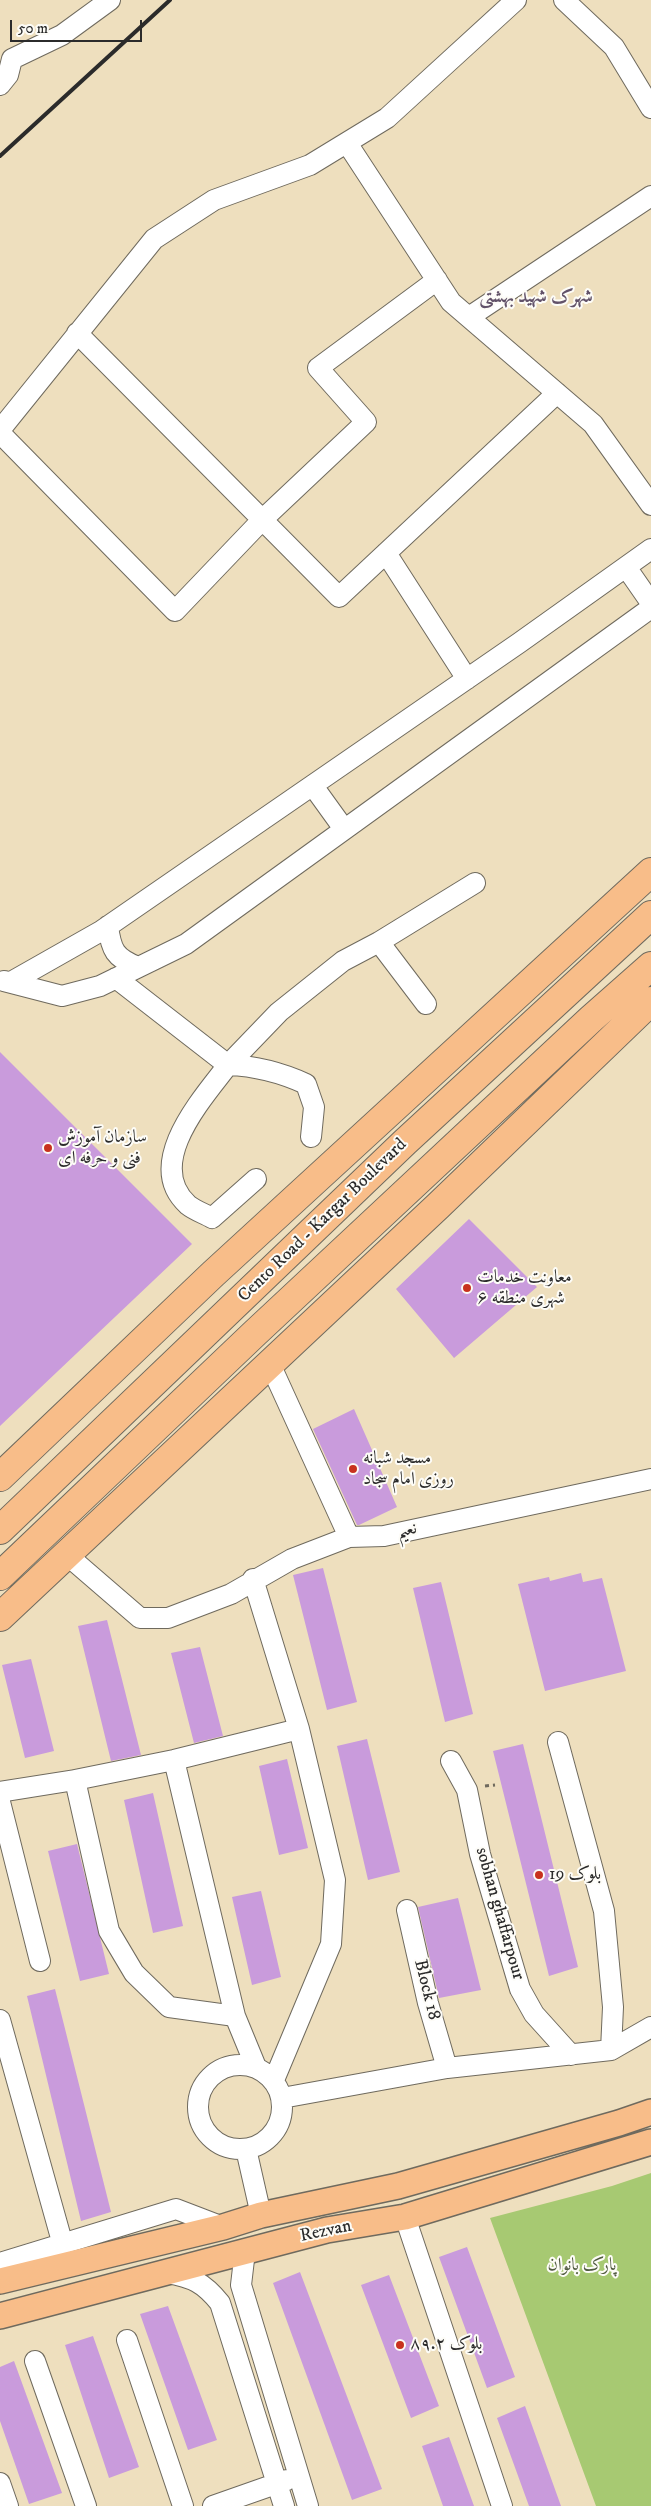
<!DOCTYPE html>
<meta charset="utf-8">
<style>
body{margin:0}
#map{position:relative;width:651px;height:2506px;overflow:hidden;background:#eedfbe;font-family:"IM FELL DW Pica",serif}
canvas{display:block}
.scale{position:absolute;left:10px;top:20px;width:132px;height:22px;box-sizing:border-box;border:2px solid #2b2b2b;border-top:0;padding-left:6px;font-size:15px;line-height:18px;white-space:nowrap;color:#2b2b2b;-webkit-text-stroke:4px #fdfcf7;paint-order:stroke}
</style>
<div id="map">
<canvas width="651" height="2506"></canvas>
<div class="scale">50 m</div>
</div>
<script>
const context = document.querySelector('canvas').getContext('2d');
context.lineJoin = 'round';
function fillPath(path, color) {
  context.fillStyle = color;
  context.fill(path, 'evenodd');
}
function trace(path, color, width, dash) {
  context.strokeStyle = color;
  context.lineWidth = width;
  context.lineCap = dash ? 'butt' : 'round';
  context.setLineDash(dash || []);
  context.stroke(path);
}
function label(font, color, halo, rows, align = 'center') {
  context.font = font + ' "IM FELL DW Pica",Amiri,serif';
  context.lineWidth = 4;
  context.setLineDash([]);
  context.textBaseline = 'middle';
  context.strokeStyle = halo;
  context.fillStyle = color;
  for (const [text, x, y, turn = 0] of rows) {
    context.save();
    context.translate(x, y);
    context.rotate((+turn || 0) * Math.PI / 180);
    context.textAlign = isNaN(turn) ? turn : align;
    if (halo) context.strokeText(text, 0, 0);
    context.fillText(text, 0, 0);
    context.restore();
  }
}
fillPath(new Path2D(`
 M 651,2173 L 651,2506 L 596,2506 L 490,2218 L 612,2186 Z`), '#a7c972');
fillPath(new Path2D(`
 M 0,1052 L 192,1244 L 0,1426 Z
 M 469,1219 L 537,1287 L 454,1358 L 396,1289 Z
 M 354,1409 L 397,1507 L 359,1525 L 357,1525 L 313,1429 Z
 M 323,1568 L 357,1702 L 327,1710 L 293,1575 Z
 M 581,1573 L 583,1582 L 602,1578 L 626,1671 L 545,1691 L 518,1584 L 549,1577 L 550,1581 Z
 M 441,1582 L 473,1714 L 445,1722 L 413,1588 Z
 M 107,1620 L 141,1755 L 111,1761 L 78,1626 Z
 M 200,1647 L 223,1736 L 194,1743 L 171,1653 Z
 M 31,1659 L 54,1751 L 25,1758 L 2,1665 Z
 M 367,1739 L 400,1872 L 368,1880 L 337,1746 Z
 M 523,1744 L 578,1967 L 549,1976 L 493,1751 Z
 M 287,1759 L 308,1848 L 279,1855 L 259,1766 Z
 M 153,1793 L 183,1926 L 153,1933 L 124,1800 Z
 M 77,1844 L 109,1974 L 80,1981 L 48,1851 Z
 M 261,1891 L 281,1977 L 252,1985 L 232,1897 Z
 M 458,1898 L 481,1990 L 439,1998 L 418,1907 Z
 M 55,1989 L 111,2212 L 81,2221 L 27,1996 Z
 M 467,2247 L 515,2377 L 487,2388 L 439,2257 Z
 M 300,2272 L 382,2489 L 352,2500 L 273,2283 Z
 M 389,2275 L 439,2406 L 411,2418 L 361,2285 Z
 M 168,2306 L 217,2440 L 188,2450 L 140,2314 Z
 M 93,2336 L 139,2467 L 109,2478 L 65,2345 Z
 M 14,2361 L 62,2493 L 29,2504 L 0,2421 L 0,2367 Z
 M 525,2406 L 561,2506 L 529,2506 L 497,2418 Z
 M 449,2437 L 474,2506 L 443,2506 L 422,2446 Z`), '#c99bdc');
const minor = new Path2D(`
 M 564,0 L 614,47 L 651,108
 M 12,59 L 62,35 L 110,0
 M 0,85 L 8,75 L 12,59
 M 347,143 L 451,302 L 593,424 L 651,505
 M 469,317 L 651,196
 M 77,333 L 339,597 L 557,393
 M 0,430 L 154,239 L 214,200 L 310,165 L 387,118 L 516,0
 M 0,433 L 175,611 L 262,520 L 366,422 L 318,368 L 437,280
 M 386,553 L 467,679
 M 626,567 L 651,603
 M 313,786 L 344,829
 M 108,926 C 111,950 115,958 138,967
 M 379,942 L 475,883
 M 116,978 L 228,1065 C 202,1099 143,1164 188,1205 C 194,1210 205,1214 212,1218 L 256,1179
 M 4,981 L 62,996 L 100,986 L 186,944 L 651,608
 M 11,982 L 101,931 L 519,643 L 651,549
 M 228,1065 L 279,1012 L 343,961 L 379,942 L 426,1004
 M 228,1065 C 257,1066 280,1072 306,1084 L 314,1107 L 311,1137
 M 270,1364 L 349,1537 L 384,1536 L 651,1479
 M 67,1555 L 140,1618 L 168,1618 L 231,1594 L 292,1559 L 349,1537
 M 253,1579 L 299,1729 L 335,1880 L 331,1944 L 274,2080
 M 558,1742 L 604,1911 L 613,2007 L 611,2050
 M 174,1760 L 235,2016 L 256,2067
 M 451,1761 L 467,1790 L 480,1854 L 520,1989 L 534,2014 L 571,2055
 M 0,1792 L 75,1780
 M 0,1802 L 40,1961
 M 407,1910 L 428,2003 L 447,2068
 M 235,2016 L 169,2007 L 134,1973 L 109,1931 L 75,1780 L 174,1760 L 299,1729
 M 0,2020 L 63,2245
 M198 2107a42 42 0 1 1 84 0a42 42 0 1 1-84 0Z
 M 282,2098 L 447,2068 L 611,2050 L 651,2027
 M 246,2149 L 261,2215
 M 405,2217 L 502,2506
 M 245,2251 L 241,2285 L 308,2506
 M 0,2263 L 176,2209 L 223,2227
 M 167,2273 C 193,2278 203,2282 220,2303 L 284,2506
 M 127,2340 L 183,2506
 M 35,2361 L 86,2506
 M 0,2483 L 8,2506
 M 213,2506 L 287,2480`);
const major = new Path2D(`
 M 0,2281 L 223,2227 L 261,2215 L 398,2186 L 619,2123 L 651,2112
 M 0,2316 L 327,2230 L 405,2217 L 651,2142`);
const highway = new Path2D(`
 M 0,1477 L 213,1274 L 651,872
 M 0,1530 L 405,1142 L 651,915
 M 0,1576 L 255,1333 L 591,1019 L 651,966
 M 0,1617 L 438,1206 L 651,1001`);
trace(minor, '#6f6a5e', 22);
trace(major, '#6f6a5e', 28);
trace(highway, '#6f6a5e', 30);
trace(new Path2D(`
 M 485,1786 L 495,1785`), '#6f6a5e', 3, [4, 4]);
trace(minor, '#fff', 20);
trace(major, '#f8bd89', 25);
trace(highway, '#f8bd89', 28);
trace(new Path2D(`
 M 0,156 L 170,0`), '#2b2b2b', 4);
for (const [x, y, r, color] of [
 [48,1148,5,"#c8321e"],
 [467,1288,5,"#c8321e"],
 [353,1469,5,"#c8321e"],
 [539,1875,5,"#c8321e"],
 [400,2345,5,"#c8321e"]
]) {
  const dot = new Path2D();
  dot.arc(x, y, r, 0, 2 * Math.PI);
  context.fillStyle = color;
  context.fill(dot);
  trace(dot, '#fdfcf7', 2);
}
label('18px', '#2b2b2b', '#fdfcf7', [
 ["سازمان آموزش",58,1138],
 ["فنی و حرفه ای",58,1159],
 ["معاونت خدمات",477,1278],
 ["شهری منطقه ۶",477,1299],
 ["مسجد شبانه",363,1459],
 ["روزی امام سجاد",363,1480],
 ["بلوک 19",549,1875],
 ["بلوک ۸۹.۲",410,2345]
], 'left');
label('18px', '#2b2b2b', '#fdfcf7', [
 ["Cento Road - Kargar Boulevard",323,1221,-44],
 ["نعیم",407,1531,-12],
 ["sobhan ghaffarpour",499,1914,74],
 ["Block 18",426,1990,76],
 ["Rezvan",326,2232,-12]
]);
label('18px', '#505a40', '#fdfcf7', [
 ["پارک بانوان",582,2266]
]);
label('bold 19px', '#625269', '#fdfcf7', [
 ["شهرک شهید بهشتی",536,298]
]);
</script>
